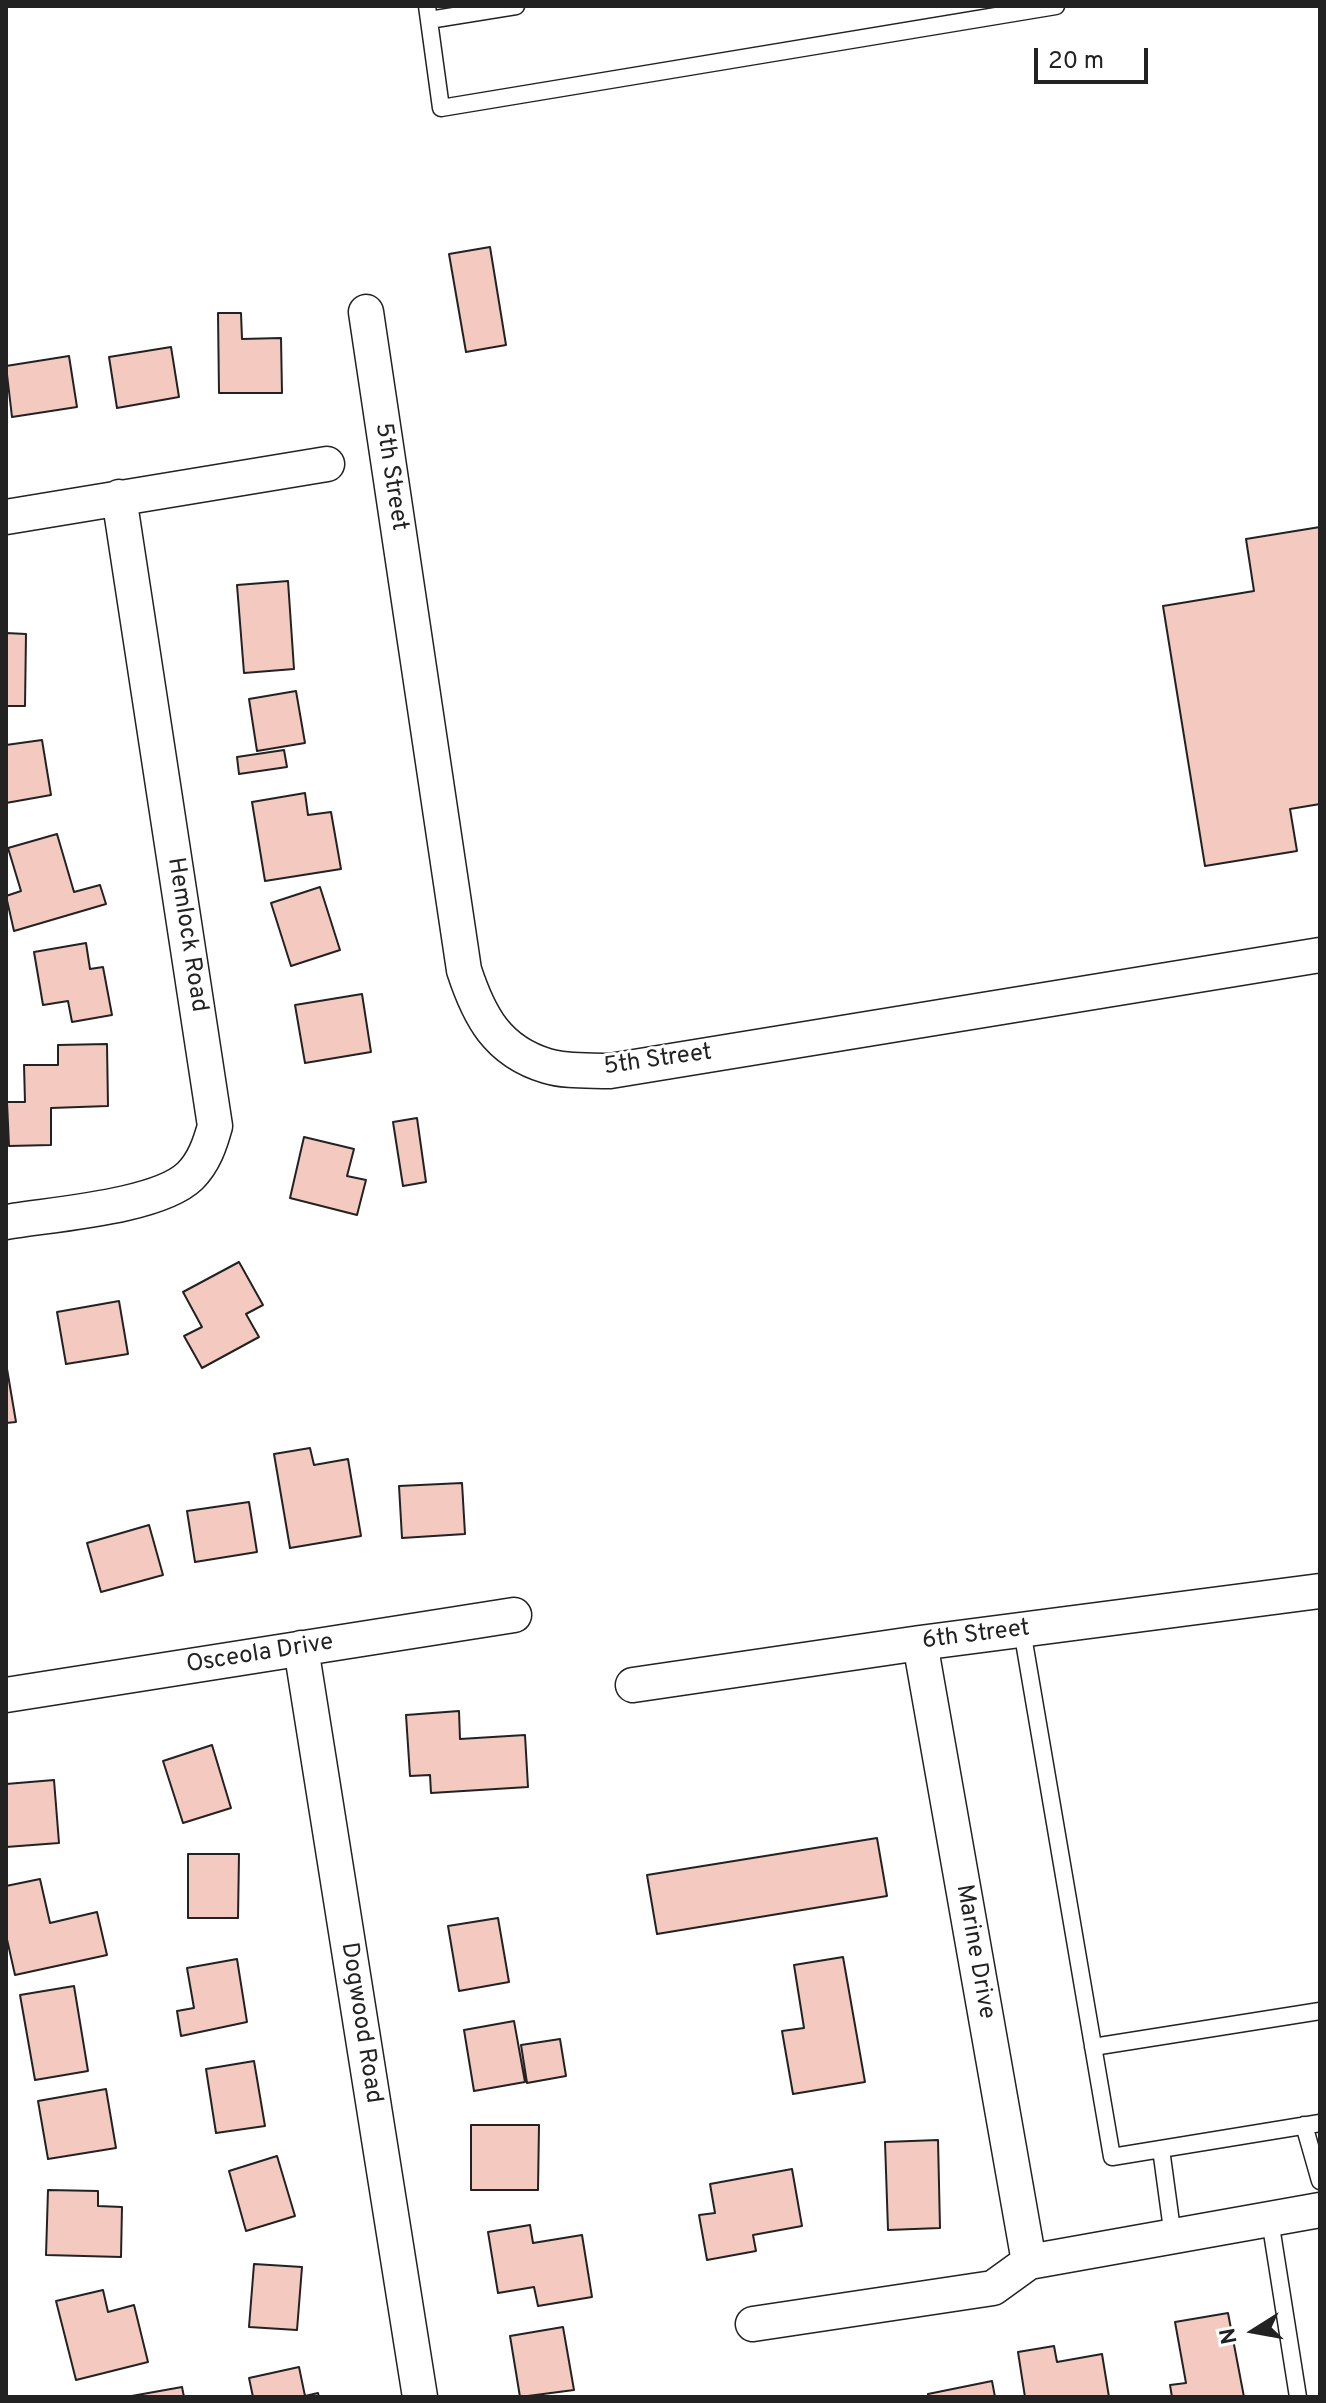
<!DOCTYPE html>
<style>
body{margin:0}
#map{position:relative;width:1326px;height:2403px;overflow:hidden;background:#fff;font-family:Overpass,sans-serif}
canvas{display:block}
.frame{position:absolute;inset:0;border:8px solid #222;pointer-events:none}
.north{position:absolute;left:1214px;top:2291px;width:80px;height:80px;-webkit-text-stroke:6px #fff;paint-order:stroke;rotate:259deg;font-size:22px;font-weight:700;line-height:32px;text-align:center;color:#222}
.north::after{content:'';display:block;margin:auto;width:28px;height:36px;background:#222;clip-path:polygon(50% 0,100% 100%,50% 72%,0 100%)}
.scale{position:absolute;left:1034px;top:48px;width:114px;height:36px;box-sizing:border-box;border:4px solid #222;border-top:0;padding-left:10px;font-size:24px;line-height:28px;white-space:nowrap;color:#222;-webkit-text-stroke:6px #fff;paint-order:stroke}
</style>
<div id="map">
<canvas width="1326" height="2403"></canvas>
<div class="frame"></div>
<div class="north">N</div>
<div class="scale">20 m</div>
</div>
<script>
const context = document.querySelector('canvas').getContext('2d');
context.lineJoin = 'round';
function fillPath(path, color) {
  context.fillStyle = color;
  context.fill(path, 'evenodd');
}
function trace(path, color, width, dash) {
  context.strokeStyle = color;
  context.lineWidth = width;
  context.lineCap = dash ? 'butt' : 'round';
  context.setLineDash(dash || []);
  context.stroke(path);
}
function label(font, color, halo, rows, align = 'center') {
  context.font = font + ' Overpass,sans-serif';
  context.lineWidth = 6;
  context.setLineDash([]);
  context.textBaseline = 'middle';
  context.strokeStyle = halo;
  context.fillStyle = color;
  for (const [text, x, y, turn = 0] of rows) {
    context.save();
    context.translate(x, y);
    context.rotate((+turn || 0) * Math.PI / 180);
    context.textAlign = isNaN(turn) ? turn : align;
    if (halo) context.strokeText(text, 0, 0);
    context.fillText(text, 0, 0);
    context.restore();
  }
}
const building = new Path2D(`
 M 490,247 L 506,345 L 466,352 L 449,254 Z
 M 218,313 L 241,313 L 242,339 L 281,338 L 282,393 L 219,393 Z
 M 171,347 L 179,397 L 117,408 L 109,357 Z
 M 69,356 L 77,407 L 12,417 L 6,366 Z
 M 1320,527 L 1320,804 L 1290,809 L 1297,851 L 1205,866 L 1163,606 L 1254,591 L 1246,539 Z
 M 288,581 L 294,669 L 244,673 L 237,585 Z
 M 6,633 L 26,634 L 25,706 L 6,706 Z
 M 296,691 L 305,743 L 257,751 L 249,699 Z
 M 42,740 L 51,795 L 6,803 L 6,745 Z
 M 284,750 L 287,767 L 239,774 L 237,757 Z
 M 305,793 L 308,815 L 331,812 L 341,869 L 265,881 L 252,802 Z
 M 57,834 L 74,892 L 100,885 L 106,904 L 14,931 L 6,896 L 21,891 L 8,848 Z
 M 320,887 L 340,950 L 291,966 L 271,903 Z
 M 86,943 L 90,969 L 103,967 L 112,1015 L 72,1022 L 68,1001 L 43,1005 L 34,952 Z
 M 362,994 L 371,1052 L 305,1063 L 295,1005 Z
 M 107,1044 L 108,1106 L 51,1108 L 51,1145 L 9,1146 L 7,1102 L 25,1102 L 24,1065 L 58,1065 L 58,1045 Z
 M 417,1118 L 426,1182 L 403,1186 L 393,1122 Z
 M 304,1137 L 354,1149 L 347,1176 L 366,1180 L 357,1215 L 290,1198 Z
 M 239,1262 L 263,1305 L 246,1314 L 259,1337 L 202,1368 L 184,1336 L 202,1327 L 183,1292 Z
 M 119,1301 L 128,1354 L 66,1364 L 57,1312 Z
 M 6,1363 L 16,1422 L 6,1423 Z
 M 310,1448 L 314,1465 L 348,1459 L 361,1536 L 290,1548 L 274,1454 Z
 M 462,1483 L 465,1534 L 402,1538 L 399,1486 Z
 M 249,1502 L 257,1552 L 195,1562 L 187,1511 Z
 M 149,1525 L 163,1575 L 101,1592 L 87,1543 Z
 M 459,1711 L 460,1739 L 525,1735 L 528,1787 L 431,1793 L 430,1775 L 410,1776 L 406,1715 Z
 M 212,1745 L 231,1808 L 183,1823 L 163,1761 Z
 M 54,1780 L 59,1843 L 6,1847 L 6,1784 Z
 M 877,1838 L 887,1896 L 657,1934 L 647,1875 Z
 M 188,1854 L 239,1854 L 238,1918 L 188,1918 Z
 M 40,1879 L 50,1923 L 97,1912 L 107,1955 L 15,1975 L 6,1935 L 6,1886 Z
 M 498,1918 L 509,1982 L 459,1991 L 448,1926 Z
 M 843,1957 L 865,2082 L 793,2094 L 782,2031 L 804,2028 L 794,1965 Z
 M 237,1959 L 247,2022 L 181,2036 L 177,2011 L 194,2008 L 187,1968 Z
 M 74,1986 L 88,2071 L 35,2080 L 20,1995 Z
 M 514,2021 L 525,2082 L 474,2091 L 464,2030 Z
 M 560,2039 L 566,2076 L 527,2083 L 521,2045 Z
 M 254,2061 L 265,2126 L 216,2133 L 206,2069 Z
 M 106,2089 L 116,2148 L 48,2159 L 38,2101 Z
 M 471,2125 L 539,2125 L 538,2190 L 471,2190 Z
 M 938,2140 L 940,2228 L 888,2230 L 885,2142 Z
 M 277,2156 L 295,2216 L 246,2231 L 229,2171 Z
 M 792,2169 L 802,2226 L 753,2235 L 756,2251 L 707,2260 L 699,2215 L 715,2213 L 710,2184 Z
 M 48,2190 L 98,2191 L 98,2206 L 122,2207 L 121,2257 L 46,2255 Z
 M 530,2225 L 533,2243 L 582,2235 L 592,2297 L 538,2306 L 534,2287 L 498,2293 L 488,2232 Z
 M 254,2264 L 302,2267 L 297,2330 L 249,2327 Z
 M 103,2290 L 108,2312 L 134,2305 L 148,2362 L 76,2380 L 56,2301 Z
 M 1228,2313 L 1244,2397 L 1172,2397 L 1170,2385 L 1186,2383 L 1175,2322 Z
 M 563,2327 L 574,2390 L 520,2397 L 510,2336 Z
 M 1054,2346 L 1057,2362 L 1102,2354 L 1109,2397 L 1025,2397 L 1018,2352 Z
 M 299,2367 L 305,2396 L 318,2393 L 319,2397 L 253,2397 L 249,2378 Z
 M 992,2381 L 995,2397 L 928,2397 L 928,2394 Z
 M 182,2387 L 184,2397 L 126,2397 Z`);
fillPath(building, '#f3c9c0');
trace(building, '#222', 2);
const lane = new Path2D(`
 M 427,6 L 441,108 L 1056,6
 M 429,20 L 516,6
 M 1022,1630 L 1112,2157 L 1320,2123
 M 1093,2047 L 1320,2011
 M 1304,2125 L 1320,2181
 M 1161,2149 L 1173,2237
 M 1270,2220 L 1298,2397`);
const street = new Path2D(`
 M 366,312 L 464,970 C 479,1016 497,1051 547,1066 C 566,1072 591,1070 610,1071 L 1320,955
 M 6,517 L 327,464
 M 6,1222 C 53,1214 158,1207 190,1176 C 204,1162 210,1144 215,1126 L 119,497
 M 920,1643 L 1029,2262
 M 301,1648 L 420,2397
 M 633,1685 L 920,1643 L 1320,1591
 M 6,1695 L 514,1615
 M 753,2324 L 993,2288 L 1029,2262 L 1320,2210`);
trace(lane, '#222', 19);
trace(street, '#222', 37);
trace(lane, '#fff', 16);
trace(street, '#fff', 34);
label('24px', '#222', '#fff', [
 ["5th Street",390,477,81],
 ["Hemlock Road",186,935,81],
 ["5th Street",658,1061,-8],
 ["6th Street",976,1636,-7],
 ["Osceola Drive",260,1655,-9],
 ["Marine Drive",974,1952,80],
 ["Dogwood Road",360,2023,81]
]);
</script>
